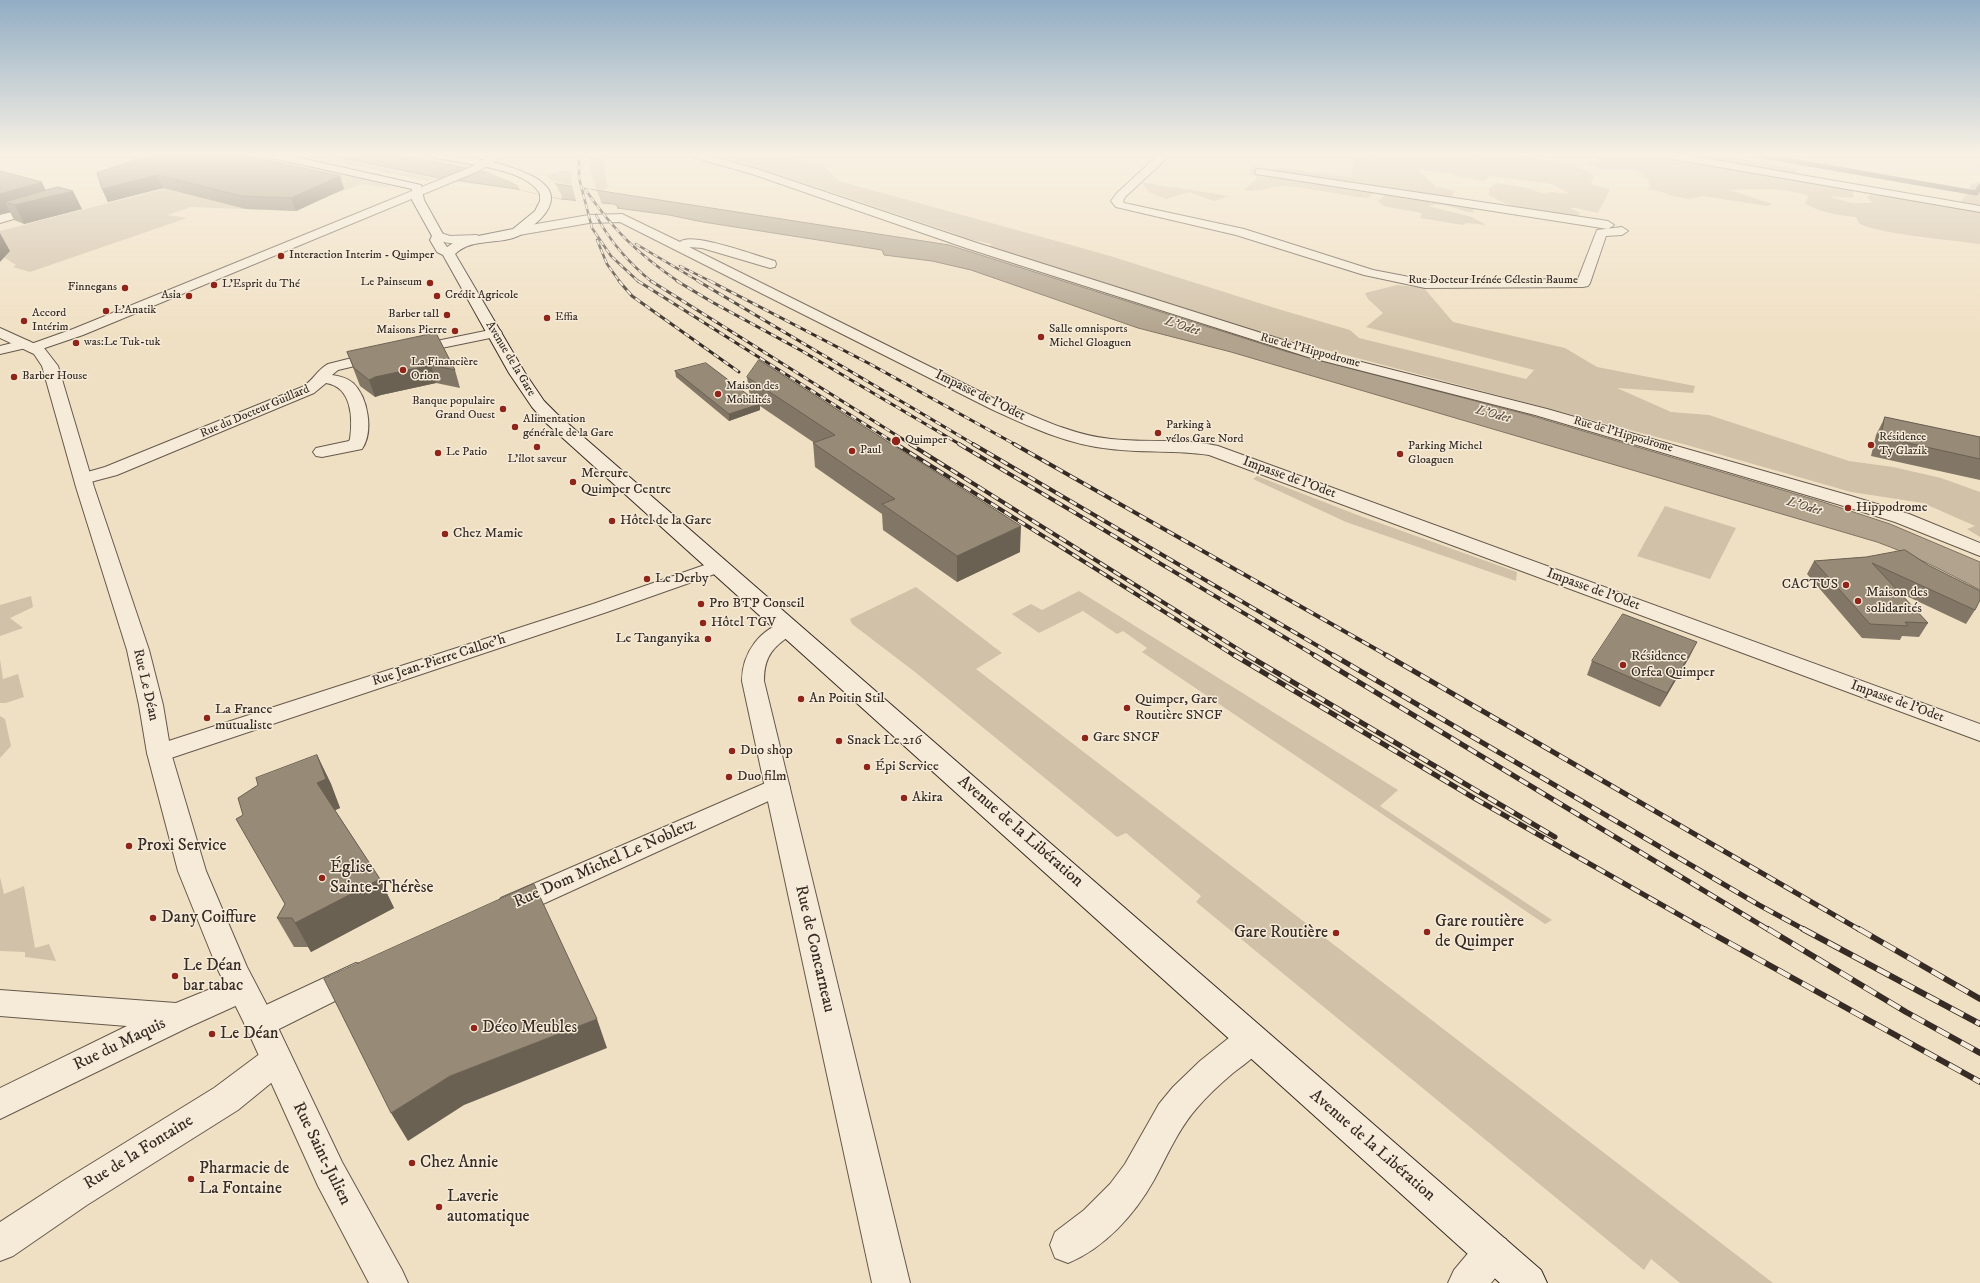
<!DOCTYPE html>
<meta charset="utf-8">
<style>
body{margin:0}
canvas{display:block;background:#f0e0c3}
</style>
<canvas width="1980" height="1283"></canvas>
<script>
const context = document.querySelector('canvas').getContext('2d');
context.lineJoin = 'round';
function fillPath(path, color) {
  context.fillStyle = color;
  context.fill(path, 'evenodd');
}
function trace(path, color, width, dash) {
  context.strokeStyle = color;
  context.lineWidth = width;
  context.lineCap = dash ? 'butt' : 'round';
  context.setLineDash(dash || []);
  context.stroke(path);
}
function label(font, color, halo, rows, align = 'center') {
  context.font = font + ' "IM FELL DW Pica",serif';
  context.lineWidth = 3;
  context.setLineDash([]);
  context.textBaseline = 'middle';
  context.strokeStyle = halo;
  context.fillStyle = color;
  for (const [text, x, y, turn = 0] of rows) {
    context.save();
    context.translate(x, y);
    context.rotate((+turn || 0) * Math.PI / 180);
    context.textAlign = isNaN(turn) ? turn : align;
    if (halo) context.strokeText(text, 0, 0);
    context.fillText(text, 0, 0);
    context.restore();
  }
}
fillPath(new Path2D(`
 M 590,155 L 601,155 C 605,165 604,177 608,187 L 601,192 L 597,191 L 590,168 Z
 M 721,155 L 771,155 L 824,166 L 839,181 L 1107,255 L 1278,309 L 1350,330 L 1359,338 L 1526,379 L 1534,370 L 1366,327 L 1383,313 L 1368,299 L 1365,293 L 1397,285 L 1424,288 L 1453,322 L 1565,348 L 1597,367 L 1695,386 L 1693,393 L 1617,388 L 1671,412 L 1709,415 L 1849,461 L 1893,467 L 1941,478 L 1980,492 L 1980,537 L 1967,529 L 1975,526 L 1923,503 L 1851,492 L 1683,444 L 1243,328 L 988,247 L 992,244 C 980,241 962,239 953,233 Z
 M 1355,155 C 1399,155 1568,148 1594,176 L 1591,184 L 1610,189 L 1598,213 L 1576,208 L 1570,208 L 1580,213 L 1578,215 L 1573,215 C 1544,212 1514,211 1489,195 L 1489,188 L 1497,183 L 1528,188 L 1544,194 L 1551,192 L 1570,194 L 1552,184 L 1489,176 L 1485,181 L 1456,176 L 1453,174 L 1417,169 L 1435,186 L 1455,191 L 1450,198 L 1450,203 L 1473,208 L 1474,213 C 1459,211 1442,201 1428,206 L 1472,217 L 1486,225 L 1466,223 L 1463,225 L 1420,218 L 1422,213 L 1383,206 L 1378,201 L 1384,196 L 1374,192 L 1368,198 C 1341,196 1314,188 1287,186 C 1273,186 1259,193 1244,190 L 1258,177 L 1248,174 L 1253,167 L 1274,170 L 1278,168 L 1351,177 Z
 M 1579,155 L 1651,155 L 1699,165 L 1852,189 L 1854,197 C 1846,199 1838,195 1830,197 L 1852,203 L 1873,203 L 1867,197 L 1871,195 L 1959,203 L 1967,194 L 1971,184 L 1980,182 L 1980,244 C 1959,241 1871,233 1859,223 C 1859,222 1856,218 1856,217 C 1837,215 1821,213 1805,203 L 1809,196 C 1793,188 1748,188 1730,190 L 1772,204 L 1767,206 L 1703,196 L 1689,199 L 1668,195 L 1669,194 L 1648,189 L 1650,187 L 1649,181 L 1637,170 L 1605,170 L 1587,164 L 1586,162 L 1599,161 L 1597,159 Z
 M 1675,155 L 1718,155 L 1795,169 L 1801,177 Z
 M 255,156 L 388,185 L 390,188 L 363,184 L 328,196 L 296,211 L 191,207 L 167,215 L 187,218 L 30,272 L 13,267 L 16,265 L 0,255 L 0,231 L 167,188 Z
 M 334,158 L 435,179 L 427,181 L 328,160 Z
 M 568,171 L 571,171 L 572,185 L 554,182 L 546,176 L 556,172 Z
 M 1142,183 L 1146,183 L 1229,196 L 1214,201 L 1189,192 L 1166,199 L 1149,192 Z
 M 1257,476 L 1360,516 L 1517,572 L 1516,581 L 1346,522 L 1253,479 Z
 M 1665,506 L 1736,528 L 1710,579 L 1637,556 Z
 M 916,587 L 1002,653 L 976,669 L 1773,1283 L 1680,1283 L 1651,1259 L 1644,1270 L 1196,902 L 1201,896 L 1126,833 L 1117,837 L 915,672 L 852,624 L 850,619 Z
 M 1079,591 L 1398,790 L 1380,806 L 1552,920 L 1545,924 L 1142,652 L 1147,648 L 1123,631 L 1117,634 L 1083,611 L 1039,633 L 1012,614 L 1031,604 L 1042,610 Z
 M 31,596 L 33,607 L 10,618 L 23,628 L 0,636 L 0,605 Z
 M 0,659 L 3,679 L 18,674 L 24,697 L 6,703 L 0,703 Z
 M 0,716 L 5,719 L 11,746 L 0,758 Z
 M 0,877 L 4,894 L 24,886 L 35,948 L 49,944 L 56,961 L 25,957 L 25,952 L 0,951 Z`), '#d1c1a8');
const water = new Path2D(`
 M 328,155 L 402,155 L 499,175 L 949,245 L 1288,352 L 1529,415 L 1823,502 L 1890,524 L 1980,562 L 1980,590 C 1946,572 1913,555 1877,542 L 1231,352 L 1138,328 L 971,270 L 932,261 L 884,255 L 882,250 L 703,222 L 669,215 L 617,208 L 619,207 L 614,204 L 561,199 L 517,189 L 439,178 Z`);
fillPath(water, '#b1a38d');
trace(water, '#807363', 1);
fillPath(new Path2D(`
 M 486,172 L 554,182 L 562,196 L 561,199 L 520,190 L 518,186 L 512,182 Z
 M 572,185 L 597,191 L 602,204 L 576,201 Z`), '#f0e0c3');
trace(new Path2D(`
 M 1757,155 L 1976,193 L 1980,187`), '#807363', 5);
const minor = new Path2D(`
 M 492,155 L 505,155 L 479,171 L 83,335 L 33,352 L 28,351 L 26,348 L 0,354 L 0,346 L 24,340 L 29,341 L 31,344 L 73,329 L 471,167 Z
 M 691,155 L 708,155 L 760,170 L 974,242 L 1318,351 L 1547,409 L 1851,496 L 1909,514 L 1980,543 L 1980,556 L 1895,522 L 1837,504 L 1535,415 L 1308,357 L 966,248 L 752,174 L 692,157 Z
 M 1162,155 L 1166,158 L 1165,160 L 1125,197 L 1123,201 L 1124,203 L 1244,229 L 1373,270 L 1425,280 L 1578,279 L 1597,230 L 1622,227 L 1628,231 L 1622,235 L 1606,236 L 1590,283 L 1588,286 L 1583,287 L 1425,288 L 1364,275 L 1236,235 L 1116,207 L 1111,201 L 1117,193 L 1157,156 Z
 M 1662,155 L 1686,155 L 1980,206 L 1980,212 L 1667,158 Z
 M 1260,169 L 1608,221 L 1614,225 L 1608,229 L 1256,174 L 1255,172 L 1256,170 Z
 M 40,205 L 46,208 L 44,210 L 0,223 L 0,215 Z
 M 622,214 L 680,242 C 691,231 759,257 775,261 L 776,264 L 775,267 L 770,268 L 702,248 L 689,247 L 1001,402 C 1036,417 1072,435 1111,439 C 1146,443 1183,438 1218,446 L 1980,724 L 1980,741 L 1209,455 C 1176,450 1143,453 1111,449 C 1068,445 1028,426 989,408 L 620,222 L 589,223 L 519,235 L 513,231 L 519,227 L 589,215 Z
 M 495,329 L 500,330 L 502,333 L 500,336 L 412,354 L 407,353 L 405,350 L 407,347 L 412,346 Z
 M 380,351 L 385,353 L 388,356 L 385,359 L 338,370 L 332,375 C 340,376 347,378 353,383 C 368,397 374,432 362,449 L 322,457 L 316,456 L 313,452 L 316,448 L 349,441 L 350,439 C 353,418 352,387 326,383 L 314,393 L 117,475 L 83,484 L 77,483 L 74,479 L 77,475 L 105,467 L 302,387 C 313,381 317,370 328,364 Z
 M 719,560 L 726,562 L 729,566 L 726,570 L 607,612 L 168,759 L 159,762 L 150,759 L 147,753 L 150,747 L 593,604 Z
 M 777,778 L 786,781 L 790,787 L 786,793 L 521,914 L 511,917 L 501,914 L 497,906 L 501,898 Z
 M 356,963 L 367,967 L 371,976 L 367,985 L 271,1033 L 260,1037 L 249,1033 L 244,1023 L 249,1013 Z
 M 242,976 L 253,980 L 257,989 L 253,998 L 189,1027 L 0,1119 L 0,1088 L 127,1026 L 0,1016 L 0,990 L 176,1003 Z
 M 1251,1025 L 1262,1029 L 1267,1039 C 1260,1054 1246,1063 1233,1073 C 1220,1084 1207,1096 1196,1109 C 1178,1130 1167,1156 1154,1180 C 1135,1214 1105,1248 1068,1263 L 1055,1258 L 1050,1245 L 1055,1232 L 1084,1210 L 1110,1184 L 1125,1164 L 1159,1104 L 1173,1087 L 1200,1061 L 1240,1029 Z
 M 276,1046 L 287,1050 L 292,1060 L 287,1070 L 238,1110 L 87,1205 L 13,1256 L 0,1261 L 0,1222 L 63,1181 L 214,1088 L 265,1050 Z
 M 1493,1234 L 1506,1239 L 1511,1252 L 1506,1265 L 1491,1283 L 1448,1283 L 1454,1270 L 1480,1239 Z`);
const tertiary = new Path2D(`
 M 438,232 L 450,236 L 477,235 L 483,239 C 477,247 438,245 432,236 Z
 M 0,328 L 44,348 L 58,366 L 94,487 L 149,650 L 163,705 L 171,753 L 206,871 L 247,967 L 271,1013 L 342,1162 L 402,1270 L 408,1283 L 369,1283 L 318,1186 L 246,1027 L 218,970 L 178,871 L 147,753 L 139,705 L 127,650 L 76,487 L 42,366 L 34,354 L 0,338 Z
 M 788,621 L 796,623 L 799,628 C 795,634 790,636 784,640 C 769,651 764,662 764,681 L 910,1283 L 872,1283 L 742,681 C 742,653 760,628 788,621 Z`);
const secondary = new Path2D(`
 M 267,155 L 287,155 L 421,185 L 424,200 L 444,236 L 442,240 L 447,247 L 458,240 L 513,229 L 535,211 L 540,201 L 540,194 C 526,167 460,164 432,157 L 431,155 C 464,155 502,161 532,176 C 542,181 555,191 550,204 C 548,211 542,218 536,223 C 529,230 522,235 513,238 C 494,244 470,239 455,254 L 525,373 L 544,401 L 557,414 L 1541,1270 L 1547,1283 L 1500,1283 L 545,422 L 532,407 L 509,373 L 443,255 L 437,252 L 430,240 L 432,236 L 412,200 L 412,189 L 272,158 Z`);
trace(minor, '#65594c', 2);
trace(tertiary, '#65594c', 2);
trace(secondary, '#372c25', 2);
fillPath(minor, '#f5ebd8');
fillPath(tertiary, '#f5ebd8');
fillPath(secondary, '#f5ebd8');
const railFar4 = new Path2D(`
 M 579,155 L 579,178 L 592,228 L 611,256 L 639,282
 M 585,189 C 614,231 637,253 679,282
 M 596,215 C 610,242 629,263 652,282
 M 597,240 L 607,264 L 620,282
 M 636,244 L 700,282
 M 680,266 L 712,282`);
const railFar3 = new Path2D(`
 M 619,281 L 632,296 L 739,372
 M 638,281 L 898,445
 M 651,281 L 912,445
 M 677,281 L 712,302 L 802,351 L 961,445
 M 698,281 L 975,445
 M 710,281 L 870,364 L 1016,445`);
const railFar2 = new Path2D(`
 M 896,444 L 1235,656
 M 910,444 L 1249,656
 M 959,444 L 1316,656
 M 973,444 L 1335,656
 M 1014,444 L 1388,656`);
const railFar1 = new Path2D(`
 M 1234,655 L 1474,798 L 1706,930
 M 1247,655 L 1555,837
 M 1314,655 L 1769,930
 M 1333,655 L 1759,905 L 1805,930
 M 1386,655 L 1860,930`);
const rail = new Path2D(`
 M 1704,929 L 1980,1082
 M 1768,929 L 1906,1012 L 1980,1053
 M 1803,929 L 1980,1024
 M 1859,929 L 1980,999`);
trace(railFar4, '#372c25', 2.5);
trace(railFar3, '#372c25', 3);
trace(railFar2, '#372c25', 4);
trace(railFar1, '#372c25', 5);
trace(rail, '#372c25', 6);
trace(railFar4, '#f5ebd8', 1.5, [5]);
trace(railFar3, '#f5ebd8', 2, [6]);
trace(railFar2, '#f5ebd8', 2.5, [8]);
trace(railFar1, '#f5ebd8', 3.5, [10]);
trace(rail, '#f5ebd8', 4.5, [14]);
fillPath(new Path2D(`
 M 0,171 L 45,190 L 82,209 L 24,224 L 14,220 L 10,212 L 0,214 Z
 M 97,173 L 340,176 L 344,189 L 296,211 L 246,209 L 163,188 L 108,202 L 102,189 Z
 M 436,333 L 455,370 L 460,388 L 436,383 L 381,395 L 375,397 L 360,386 L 347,352 Z
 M 675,371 L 750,397 L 747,377 L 1020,552 L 957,582 L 883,530 L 882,514 L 815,467 L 813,442 L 760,406 L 760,410 L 729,421 L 676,377 Z
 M 1885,417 L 1980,437 L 1980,480 L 1871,456 L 1876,435 Z
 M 1866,557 L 1975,610 L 1966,624 L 1900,593 L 1928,623 L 1919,637 L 1902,636 L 1900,640 L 1862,638 L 1807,574 L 1814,561 Z
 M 1690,656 L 1660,707 L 1587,675 L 1592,661 Z
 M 317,755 L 331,784 L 340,808 L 335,810 L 380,879 L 394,908 L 311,952 L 308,947 L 294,947 L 277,918 L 285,904 L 243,815 Z`), '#827766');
fillPath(new Path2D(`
 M 158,175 L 163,188 L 108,202 L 102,189 Z
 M 340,176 L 344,189 L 296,211 L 291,198 Z
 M 42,182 L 49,197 L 73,191 L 82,209 L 24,224 L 15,205 L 5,202 L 10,212 L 0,214 L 0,194 Z
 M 0,233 L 10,251 L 0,262 Z
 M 431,365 L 436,383 L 381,395 L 375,397 L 369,380 L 375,377 Z
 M 760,404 L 760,410 L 729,421 L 729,414 Z
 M 1021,526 L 1020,552 L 957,582 L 957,556 Z
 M 1697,642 L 1690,656 L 1660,707 L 1667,693 Z
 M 317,755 L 331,784 L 340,808 L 331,812 L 317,783 Z
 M 380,879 L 394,908 L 311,952 L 295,923 Z
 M 597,1019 L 607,1048 L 464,1105 L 408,1141 L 391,1113 L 450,1076 Z`), '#6a6153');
const building = new Path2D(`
 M 150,155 L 243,155 L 340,176 L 291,198 L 241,196 L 158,175 L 102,189 L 97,173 Z
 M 0,171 L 42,182 L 0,194 Z
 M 58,187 L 73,191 L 15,205 L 5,202 Z
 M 436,333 L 455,370 L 431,365 L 375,377 L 369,380 L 354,368 L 347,352 Z
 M 759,360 L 1021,526 L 957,556 L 882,504 L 895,499 L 813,443 L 835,435 L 747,377 Z
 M 706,363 L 760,404 L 729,414 L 675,371 Z
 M 1885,417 L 1980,437 L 1980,459 L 1881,437 Z
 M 1905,550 L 1928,565 L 1980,591 L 1980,600 L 1975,610 L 1872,563 L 1928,623 L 1905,622 L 1908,626 L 1870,624 L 1814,561 L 1866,557 Z
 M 1623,614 L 1697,642 L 1667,693 L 1592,661 Z
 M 317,755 L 326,779 L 317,783 L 380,879 L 295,923 L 292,918 L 277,918 L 285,904 L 236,819 L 243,815 L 238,798 L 258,785 L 256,778 Z
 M 534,884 L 597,1019 L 450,1076 L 391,1113 L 324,979 Z`);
fillPath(building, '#978a77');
trace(building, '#6a6153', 1);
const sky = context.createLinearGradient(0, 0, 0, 335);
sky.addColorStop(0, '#92adc4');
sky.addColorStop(0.46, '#f8f1e4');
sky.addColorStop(1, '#f8f1e400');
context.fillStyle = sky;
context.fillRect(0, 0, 1980, 335);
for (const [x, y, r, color] of [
 [281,256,4,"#8f2418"],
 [430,283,4,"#8f2418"],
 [214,285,4,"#8f2418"],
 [125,288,4,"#8f2418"],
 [189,296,4,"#8f2418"],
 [437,296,4,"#8f2418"],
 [106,311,4,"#8f2418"],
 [447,315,4,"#8f2418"],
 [547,318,4,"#8f2418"],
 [24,321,4,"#8f2418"],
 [455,331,4,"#8f2418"],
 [1041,337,4,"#8f2418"],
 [76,343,4,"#8f2418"],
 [403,370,4,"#8f2418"],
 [14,377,4,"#8f2418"],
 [718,394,4,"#8f2418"],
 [503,409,4,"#8f2418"],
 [515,427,4,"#8f2418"],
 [1158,433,4,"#8f2418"],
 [896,441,5,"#8f2418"],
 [1871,445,4,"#8f2418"],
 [537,447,4,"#8f2418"],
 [852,451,4,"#8f2418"],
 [438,453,4,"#8f2418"],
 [1400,454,4,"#8f2418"],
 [573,482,4,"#8f2418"],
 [1848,508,4,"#8f2418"],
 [612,521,4,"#8f2418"],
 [445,534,4,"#8f2418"],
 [647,579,4,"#8f2418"],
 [1846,585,4,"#8f2418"],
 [1858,601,4,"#8f2418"],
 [701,604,4,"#8f2418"],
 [703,623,4,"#8f2418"],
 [708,639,4,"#8f2418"],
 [1623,665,4,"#8f2418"],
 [801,699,4,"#8f2418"],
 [1127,708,4,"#8f2418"],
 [207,718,4,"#8f2418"],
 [1085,738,4,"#8f2418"],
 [839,741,4,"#8f2418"],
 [732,751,4,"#8f2418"],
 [867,767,4,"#8f2418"],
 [729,777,4,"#8f2418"],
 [904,798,4,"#8f2418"],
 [129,846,4,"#8f2418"],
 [322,878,4,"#8f2418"],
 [153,918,4,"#8f2418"],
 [1427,932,4,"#8f2418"],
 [1336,933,4,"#8f2418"],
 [175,976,4,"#8f2418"],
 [474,1028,4,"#8f2418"],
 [212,1034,4,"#8f2418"],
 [412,1163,4,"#8f2418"],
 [191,1179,4,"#8f2418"],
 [439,1207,4,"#8f2418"]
]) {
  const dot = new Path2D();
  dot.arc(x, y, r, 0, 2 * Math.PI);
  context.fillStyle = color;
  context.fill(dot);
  trace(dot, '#f5ebd8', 1.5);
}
label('12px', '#372c25', '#f5ebd8', [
 ["Interaction Interim - Quimper",289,256],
 ["Le Painseum",422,283,"right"],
 ["L'Esprit du Thé",222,285],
 ["Finnegans",117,288,"right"],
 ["Asia",181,296,"right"],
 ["Crédit Agricole",445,296],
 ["L'Anatik",114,311],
 ["Accord",32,314],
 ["Intérim",32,328],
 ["Barber tall",439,315,"right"],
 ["Effia",555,318],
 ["Salle omnisports",1049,330],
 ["Michel Gloaguen",1049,344],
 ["Maisons Pierre",447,331,"right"],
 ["was:Le Tuk-tuk",84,343],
 ["La Financière",411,363],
 ["Orion",411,377],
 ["Barber House",22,377],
 ["Maison des",726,387],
 ["Mobilités",726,401],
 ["Banque populaire",495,402,"right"],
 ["Grand Ouest",495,416,"right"],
 ["Alimentation",523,420],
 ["générale de la Gare",523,434],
 ["Parking à",1166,426],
 ["vélos Gare Nord",1166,440],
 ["Résidence",1879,438],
 ["Ty Glazik",1879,452],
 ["Quimper",905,441],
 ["Parking Michel",1408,447],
 ["Gloaguen",1408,461],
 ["Paul",860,451],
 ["Le Patio",446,453],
 ["L'îlot saveur",537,460,"center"]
], 'left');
label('12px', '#372c25', '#f5ebd8', [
 ["Rue Docteur Irénée Célestin Baume",1493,281],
 ["Rue de l'Hippodrome",1310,351,15],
 ["Avenue de la Gare",510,359,59],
 ["Rue du Docteur Guillard",255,412,-23],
 ["Rue de l'Hippodrome",1623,435,16]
]);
label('italic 13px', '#5c5044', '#f5ebd8', [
 ["L'Odet",1182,327,18],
 ["L'Odet",1493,415,15],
 ["L'Odet",1804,507,17]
]);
label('14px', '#372c25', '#f5ebd8', [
 ["Impasse de l'Odet",980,396,26],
 ["Impasse de l'Odet",1289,478,20],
 ["Impasse de l'Odet",1593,590,20],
 ["Rue Jean-Pierre Calloc'h",439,661,-18],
 ["Rue Le Déan",145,685,77],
 ["Impasse de l'Odet",1897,702,20]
]);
label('14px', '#372c25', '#f5ebd8', [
 ["Mercure",581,474],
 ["Quimper Centre",581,490],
 ["Hippodrome",1856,508],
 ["Hôtel de la Gare",620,521],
 ["Chez Mamie",453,534],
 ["Le Derby",655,579],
 ["CACTUS",1838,585,"right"],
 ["Maison des",1866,593],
 ["solidarités",1866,609],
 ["Pro BTP Conseil",709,604],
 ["Hôtel TGV",711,623],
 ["Le Tanganyika",700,639,"right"],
 ["Résidence",1631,657],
 ["Orfea Quimper",1631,673],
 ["An Poitin Stil",809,699],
 ["Quimper, Gare",1135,700],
 ["Routière SNCF",1135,716],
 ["La France",215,710],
 ["mutualiste",215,726],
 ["Gare SNCF",1093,738],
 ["Snack Le 216",847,741],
 ["Duo shop",740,751],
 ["Épi Service",875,767],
 ["Duo film",737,777],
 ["Akira",912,798]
], 'left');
label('17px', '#372c25', '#f5ebd8', [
 ["Avenue de la Libération",1020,832,41],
 ["Rue Dom Michel Le Nobletz",605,864,-24],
 ["Rue de Concarneau",814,949,77],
 ["Rue du Maquis",120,1045,-26],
 ["Avenue de la Libération",1372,1146,41],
 ["Rue de la Fontaine",139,1153,-32],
 ["Rue Saint-Julien",321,1154,64]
]);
label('17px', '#372c25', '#f5ebd8', [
 ["Proxi Service",137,846],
 ["Église",330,868],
 ["Sainte-Thérèse",330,888],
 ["Dany Coiffure",161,918],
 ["Gare routière",1435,922],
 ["de Quimper",1435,942],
 ["Gare Routière",1328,933,"right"],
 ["Le Déan",183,966],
 ["bar tabac",183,986],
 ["Déco Meubles",482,1028],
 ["Le Déan",220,1034],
 ["Chez Annie",420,1163],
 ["Pharmacie de",199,1169],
 ["La Fontaine",199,1189],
 ["Laverie",447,1197],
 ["automatique",447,1217]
], 'left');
</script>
